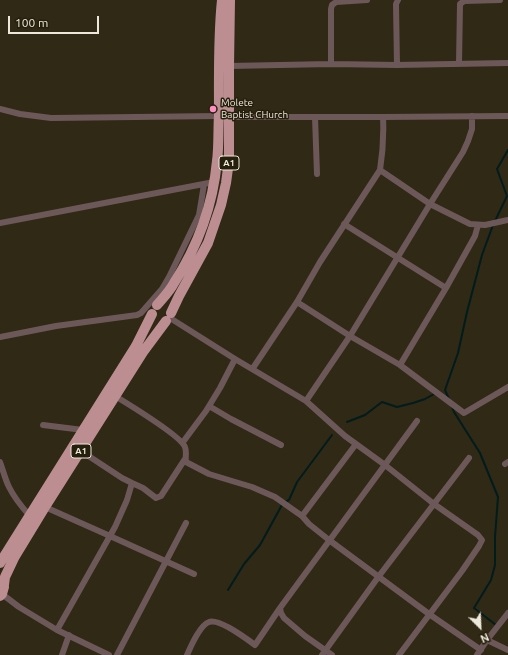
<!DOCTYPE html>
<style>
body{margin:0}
#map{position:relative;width:508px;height:655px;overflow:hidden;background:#302915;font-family:Ubuntu,sans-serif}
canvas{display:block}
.north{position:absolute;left:460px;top:607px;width:40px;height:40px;-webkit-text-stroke:3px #261f0c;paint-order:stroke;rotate:156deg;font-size:11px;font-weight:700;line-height:16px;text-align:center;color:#ece8dc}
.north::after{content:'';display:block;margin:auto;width:14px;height:18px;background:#ece8dc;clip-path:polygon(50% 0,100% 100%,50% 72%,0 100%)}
.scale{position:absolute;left:8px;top:16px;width:91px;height:18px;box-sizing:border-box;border:2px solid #ece8dc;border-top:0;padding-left:5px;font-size:12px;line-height:14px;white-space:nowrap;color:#ece8dc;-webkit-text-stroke:3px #261f0c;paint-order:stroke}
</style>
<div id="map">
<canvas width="508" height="655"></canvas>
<div class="north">N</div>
<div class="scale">100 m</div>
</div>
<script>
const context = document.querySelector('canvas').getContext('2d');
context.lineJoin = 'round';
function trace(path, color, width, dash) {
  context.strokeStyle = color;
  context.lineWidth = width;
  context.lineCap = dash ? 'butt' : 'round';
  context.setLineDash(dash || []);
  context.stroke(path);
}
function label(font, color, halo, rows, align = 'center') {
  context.font = font + ' Ubuntu,sans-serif';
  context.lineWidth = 3;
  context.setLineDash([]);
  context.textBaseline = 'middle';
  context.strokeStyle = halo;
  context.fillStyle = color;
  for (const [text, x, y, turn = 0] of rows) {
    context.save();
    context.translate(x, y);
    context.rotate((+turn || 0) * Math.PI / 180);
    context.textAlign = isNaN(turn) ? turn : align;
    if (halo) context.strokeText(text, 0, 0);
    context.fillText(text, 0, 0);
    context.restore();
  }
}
trace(new Path2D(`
 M 495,221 L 507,196 L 497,169 L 508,150
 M 449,399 L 445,390 L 458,353 L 467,312 L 482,255 L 493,225
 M 452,407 L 454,412 L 480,453 L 498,497 L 495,537 L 495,565 L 491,580 L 474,608 L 496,625
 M 347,422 L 365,415 L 382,402 L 397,407 L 413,403 L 425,399 L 434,394
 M 228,590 L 244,564 L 260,545 L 283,503 L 289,500 L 297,482 L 332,435`), '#001c1d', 2);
trace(new Path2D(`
 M 331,64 L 331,9 L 332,5 L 336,2 L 367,0
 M 459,64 L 460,4 L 464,1 L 500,0
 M 397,65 L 396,4 L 398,0
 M 229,66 L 331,64 L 397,65 L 508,63
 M 0,109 L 20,114 L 51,118 L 219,116
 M 230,117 L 383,117 L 507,116
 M 315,117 L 317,174
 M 380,170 L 430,204 L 470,224 L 485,225 L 508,220
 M 0,223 L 214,182
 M 344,224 L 446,288
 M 297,302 L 350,336 L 400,365 L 464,413 L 508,387
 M 170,318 L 235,359 L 306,401 L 345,436 L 385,465 L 434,504 L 478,535 L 482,540 L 479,546 L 462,571 L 399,655
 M 0,337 L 56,326 L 137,315 L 141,313 L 162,289 L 169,277 L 199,215 L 202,197 L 204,184
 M 400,365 L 446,288 L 475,236 L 478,225
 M 253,368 L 297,302 L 320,262 L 380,170 C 383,151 384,137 383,117
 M 115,396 C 128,404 181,436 185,447 C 187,452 185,457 186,462 L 209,474 L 232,481 L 252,487 L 275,497 L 302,516 L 309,524 L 329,540 L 429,614 L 481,650
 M 306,401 L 350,336 L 430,204 L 463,152 L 468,141 L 472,129 L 472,116
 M 209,406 L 231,419 L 281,445
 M 43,425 L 83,430
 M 183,442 L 206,411 L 220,388 L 235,359
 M 0,462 C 3,470 5,479 9,487 C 14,497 21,506 29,515
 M 505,464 L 508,462
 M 132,483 L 143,488 L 156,498 L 161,496 L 185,459
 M 45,507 L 110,536 L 194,574
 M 302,516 L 356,444
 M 2,594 L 19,607 L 57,630 L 109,655
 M 57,630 L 115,527 L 127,500 L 132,483 L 122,478 L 81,451
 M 487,640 L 508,650
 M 62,655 L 69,635
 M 117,655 L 186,523
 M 187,655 C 191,646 200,625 209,622 C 219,618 247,639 255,645 L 280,608
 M 322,655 L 379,576 L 469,458
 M 332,655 L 305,636 L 284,618 L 281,613 L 280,608 L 417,421
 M 477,655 L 487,640 L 508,613`), '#6d5859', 6);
trace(new Path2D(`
 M 157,305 C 163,298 170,291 174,283 C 198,246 213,204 217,161 C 219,146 218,131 219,115 C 219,77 218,38 222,0
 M 171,313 L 179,296 L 208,243 L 221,205 L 226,183 L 229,161 L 229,66 L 230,0
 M 0,563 L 136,346 L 152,314
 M 4,585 L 5,577 L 14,558 L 45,507 L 143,352 L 166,321
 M 0,596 L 2,594 L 4,587 L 1,581`), '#bd8e91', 10);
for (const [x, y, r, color] of [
 [213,109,4,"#fc8fc1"]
]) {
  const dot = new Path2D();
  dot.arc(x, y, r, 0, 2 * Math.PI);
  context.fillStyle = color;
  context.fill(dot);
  trace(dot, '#261f0c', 1.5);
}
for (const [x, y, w] of [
 [229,163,20],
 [81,451,20]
]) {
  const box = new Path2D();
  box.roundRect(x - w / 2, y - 7, w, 14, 3);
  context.fillStyle = '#261f0c';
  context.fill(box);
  trace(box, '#ece8dc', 1);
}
label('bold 9px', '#ece8dc', null, [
 ["A1",229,163],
 ["A1",81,451]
]);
label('10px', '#ece8dc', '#261f0c', [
 ["Molete",221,103],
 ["Baptist CHurch",221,115]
], 'left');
</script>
